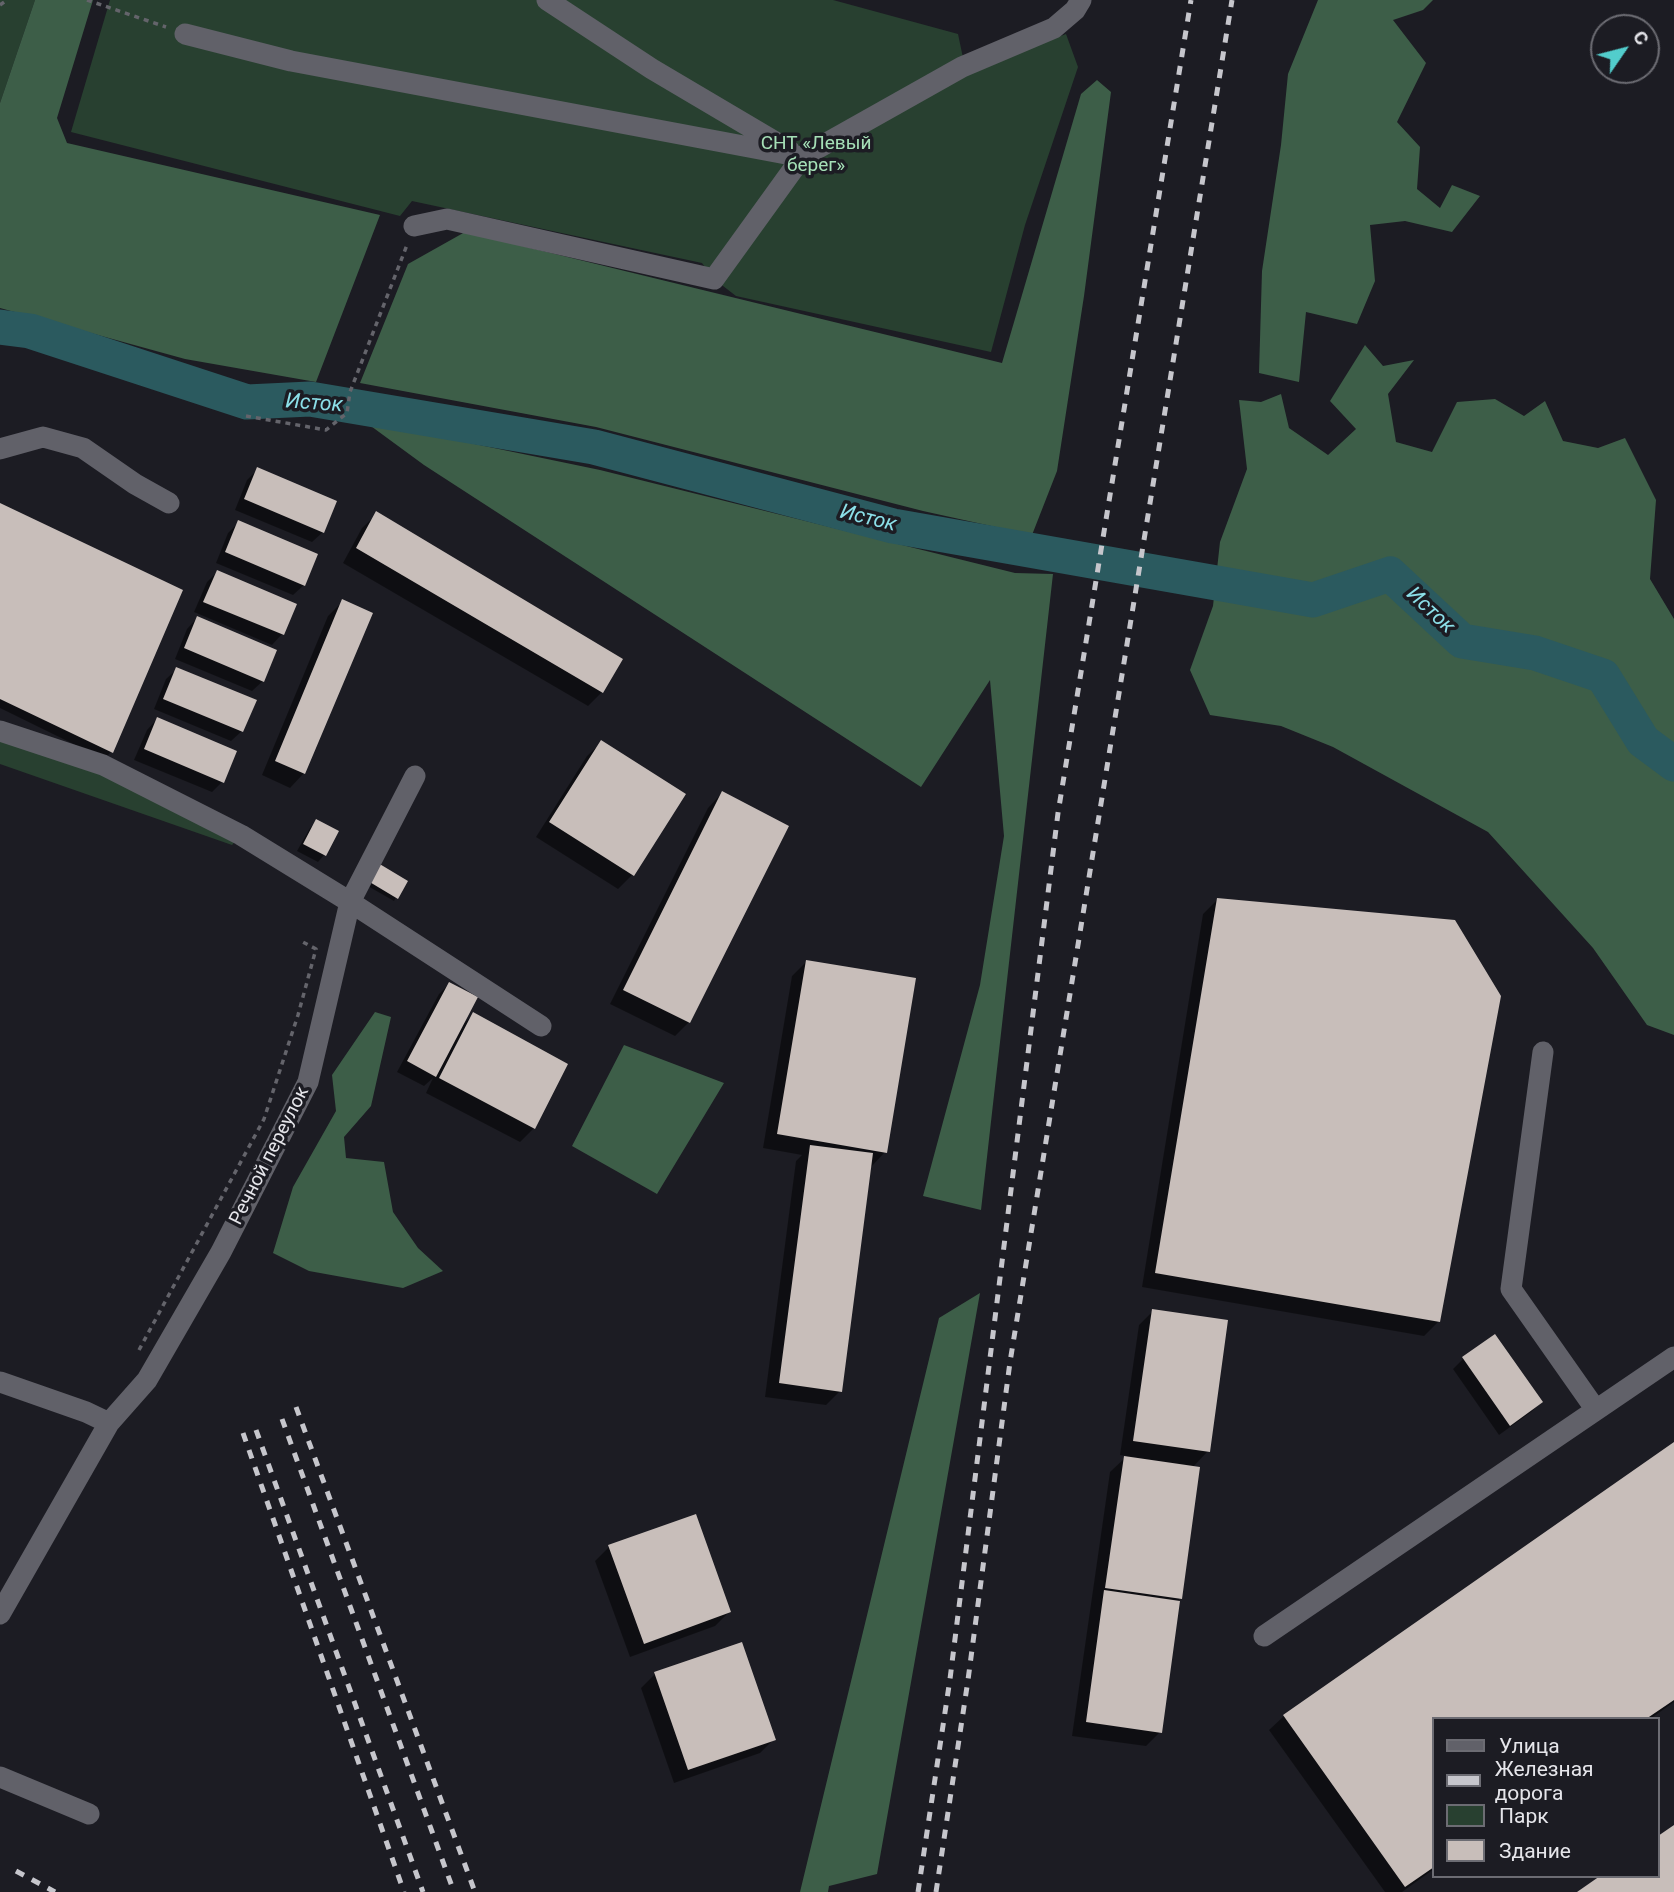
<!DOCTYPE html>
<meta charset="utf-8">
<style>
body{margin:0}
#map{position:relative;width:1674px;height:1892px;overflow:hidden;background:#1c1c23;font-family:Roboto,sans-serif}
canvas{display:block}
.legend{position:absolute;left:1432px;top:1717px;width:228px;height:161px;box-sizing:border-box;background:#1c1c23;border:2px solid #6c6c73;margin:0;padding:9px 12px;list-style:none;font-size:21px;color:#e5e5ea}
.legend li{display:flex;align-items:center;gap:14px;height:35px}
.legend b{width:35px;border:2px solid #6c6c73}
.north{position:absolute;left:1590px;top:14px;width:70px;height:70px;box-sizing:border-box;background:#1c1c23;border:2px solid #6c6c73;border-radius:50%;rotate:55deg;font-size:19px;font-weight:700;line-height:28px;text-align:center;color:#e5e5ea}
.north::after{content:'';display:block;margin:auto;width:24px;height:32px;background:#52cdcc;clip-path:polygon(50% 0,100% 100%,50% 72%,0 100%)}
</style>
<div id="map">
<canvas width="1674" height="1892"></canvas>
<ul class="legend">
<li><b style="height:9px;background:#616169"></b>Улица</li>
<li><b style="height:9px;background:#c6c6cc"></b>Железная дорога</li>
<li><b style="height:19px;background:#284030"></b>Парк</li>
<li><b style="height:19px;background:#c8beba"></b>Здание</li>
</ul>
<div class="north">С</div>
</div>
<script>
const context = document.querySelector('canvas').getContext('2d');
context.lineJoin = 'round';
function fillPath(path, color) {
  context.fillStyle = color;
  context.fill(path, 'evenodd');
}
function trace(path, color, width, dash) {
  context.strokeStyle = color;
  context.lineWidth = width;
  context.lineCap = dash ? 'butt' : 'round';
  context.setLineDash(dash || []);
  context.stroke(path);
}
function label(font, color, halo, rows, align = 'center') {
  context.font = font + ' Roboto,sans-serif';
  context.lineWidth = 7;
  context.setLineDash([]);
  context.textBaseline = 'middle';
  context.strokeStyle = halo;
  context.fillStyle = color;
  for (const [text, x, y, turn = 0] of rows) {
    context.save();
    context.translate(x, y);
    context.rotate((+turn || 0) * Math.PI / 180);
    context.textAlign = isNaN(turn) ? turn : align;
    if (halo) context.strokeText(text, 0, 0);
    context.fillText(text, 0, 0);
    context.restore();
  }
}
fillPath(new Path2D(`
 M 0,0 L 35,0 L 0,103 Z
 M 110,0 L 833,0 L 958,34 L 966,72 L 1066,34 L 1078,67 L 1025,225 L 991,352 L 736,296 L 714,279 L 702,263 L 412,201 L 400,216 L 71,132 Z
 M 0,731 L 241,835 L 232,845 L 0,764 Z`), '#284030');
fillPath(new Path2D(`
 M 35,0 L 93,0 L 57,118 L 67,143 L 380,215 L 316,382 L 185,359 L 0,308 L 0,103 Z
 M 1318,0 L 1433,0 L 1423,10 L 1393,20 L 1426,63 L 1397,122 L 1420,147 L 1417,189 L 1440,208 L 1452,185 L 1480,196 L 1452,232 L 1405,221 L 1370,225 L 1375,281 L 1357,324 L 1306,312 L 1299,382 L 1259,373 L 1262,271 L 1281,145 L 1288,74 Z
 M 1097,80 L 1111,92 L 1084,296 L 1057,471 L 1032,535 L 923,511 L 596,427 L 360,383 L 408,264 L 465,232 L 1002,363 L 1081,94 Z
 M 1365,345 L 1383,366 L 1414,360 L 1388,394 L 1396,442 L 1432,452 L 1457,402 L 1495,399 L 1524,416 L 1545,401 L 1563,441 L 1598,448 L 1625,438 L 1656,500 L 1650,579 L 1674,619 L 1674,1035 L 1647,1025 L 1593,948 L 1488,832 L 1333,747 L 1281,726 L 1210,715 L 1190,670 L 1213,606 L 1220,542 L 1247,469 L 1239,400 L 1261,402 L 1281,394 L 1289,428 L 1328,455 L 1356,429 L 1330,401 Z
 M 364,421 L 600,470 L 1015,573 L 1053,574 L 981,1210 L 923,1196 L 980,985 L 1004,836 L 990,680 L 921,787 L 424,465 Z
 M 375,1012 L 391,1017 L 371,1106 L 344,1137 L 346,1158 L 384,1162 L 393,1212 L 418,1248 L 443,1271 L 403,1288 L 309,1271 L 273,1253 L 293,1187 L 336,1111 L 332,1075 Z
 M 624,1045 L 724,1083 L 657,1194 L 572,1146 Z
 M 980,1293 L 877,1874 L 829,1886 L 828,1892 L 800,1892 L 939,1318 Z`), '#3d5e48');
fillPath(new Path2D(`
 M 258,469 L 323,532 L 312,542 L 235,510 L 247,480 Z
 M 0,505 L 181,591 L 111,752 L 104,759 L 0,708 Z
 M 377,514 L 602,692 L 588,706 L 343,563 L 362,528 Z
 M 239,522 L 304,585 L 293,595 L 216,563 L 228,533 Z
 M 217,572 L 295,604 L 282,634 L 272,645 L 194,612 L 207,582 Z
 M 343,601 L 304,773 L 290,788 L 262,775 L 328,616 Z
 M 197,618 L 263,681 L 252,691 L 175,659 L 187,629 Z
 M 177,669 L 242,731 L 231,741 L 154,709 L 166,679 Z
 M 157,719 L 222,782 L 212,792 L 134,760 L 147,730 Z
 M 602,742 L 684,794 L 632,875 L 618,889 L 536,837 L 587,756 Z
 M 722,793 L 689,1022 L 675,1036 L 610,1004 L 708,808 Z
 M 317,821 L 337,832 L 324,855 L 318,862 L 297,851 L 310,828 Z
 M 378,866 L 405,882 L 394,901 L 366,885 Z
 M 1217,900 L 1438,1322 L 1424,1336 L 1142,1287 L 1203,914 Z
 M 807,961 L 885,1152 L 871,1167 L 840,1391 L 826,1405 L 765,1397 L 796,1161 L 802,1155 L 763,1148 L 792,976 Z
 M 449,984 L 462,1025 L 473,1015 L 534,1128 L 520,1142 L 426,1093 L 433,1078 L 424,1086 L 397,1072 L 439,994 Z
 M 1153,1311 L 1208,1451 L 1192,1468 L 1198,1469 L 1160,1732 L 1146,1746 L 1072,1736 L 1110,1472 L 1127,1456 L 1120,1455 L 1139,1325 Z
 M 1495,1336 L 1541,1402 L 1531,1412 L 1499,1435 L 1453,1369 L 1463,1359 Z
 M 1674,1444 L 1674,1702 L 1650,1719 L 1434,1719 L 1434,1869 L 1402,1892 L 1385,1892 L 1269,1730 L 1284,1716 Z
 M 609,1547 L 729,1612 L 715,1626 L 630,1657 L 595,1561 Z
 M 655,1674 L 774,1739 L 760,1753 L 674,1783 L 641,1688 Z`), '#0007');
trace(new Path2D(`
 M 0,327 L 30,331 L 247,402 L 310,399 L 594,447 L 893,526 L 1313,600 L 1390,574 L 1462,641 L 1535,653 L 1603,676 L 1643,741 L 1674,764`), '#2b5a5f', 35);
fillPath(new Path2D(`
 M 257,467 L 337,501 L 324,533 L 244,499 Z
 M 0,503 L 183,590 L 113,753 L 0,699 Z
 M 376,511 L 623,659 L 603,693 L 356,548 Z
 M 238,520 L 318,554 L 305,586 L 225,552 Z
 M 217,570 L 297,604 L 284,635 L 203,602 Z
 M 342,599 L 373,613 L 305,774 L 275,761 Z
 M 197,616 L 277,650 L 264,682 L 184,648 Z
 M 176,667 L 257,700 L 243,732 L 163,699 Z
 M 157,717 L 237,751 L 224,783 L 144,749 Z
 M 601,740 L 686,794 L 634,876 L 549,822 Z
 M 722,791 L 789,826 L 690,1023 L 623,990 Z
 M 316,819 L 339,831 L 326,856 L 303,844 Z
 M 378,863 L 408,881 L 398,899 L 368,881 Z
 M 1217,898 L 1455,920 L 1501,996 L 1440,1322 L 1155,1273 Z
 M 806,960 L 916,978 L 887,1153 L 777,1134 Z
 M 449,982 L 478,997 L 436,1077 L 407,1061 Z
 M 473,1012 L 568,1064 L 535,1129 L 439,1078 Z
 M 810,1145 L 873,1153 L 842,1392 L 779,1383 Z
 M 1152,1309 L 1228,1320 L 1210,1452 L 1133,1441 Z
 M 1495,1334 L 1543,1402 L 1510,1426 L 1462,1357 Z
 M 1674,1442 L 1674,1700 L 1646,1719 L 1434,1719 L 1434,1867 L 1405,1887 L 1283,1715 Z
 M 1124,1456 L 1200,1467 L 1182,1599 L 1105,1588 Z
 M 696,1514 L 731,1612 L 644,1644 L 608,1545 Z
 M 1104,1590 L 1180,1601 L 1162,1733 L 1086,1722 Z
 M 742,1642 L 776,1740 L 688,1770 L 654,1672 Z
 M 1674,1825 L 1674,1892 L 1577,1892 L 1600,1876 L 1658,1876 L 1658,1836 Z`), '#c8beba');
trace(new Path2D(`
 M 87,0 L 166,27
 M 0,5 L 7,0
 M 246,416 L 326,430 L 347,413 L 350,392 L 407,245
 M 139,1350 L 264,1119 L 298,1015 L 316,949 L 299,940`), '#64646b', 3.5, [5, 5]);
trace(new Path2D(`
 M 547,0 L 652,69 L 789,150
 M 185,34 L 291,61 L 802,157
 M 414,226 L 447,219 L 714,279 L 802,157 L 962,67 L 1054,28 L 1075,10 L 1081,0
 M 0,449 L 43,437 L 83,448 L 135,484 L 169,503
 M 0,731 L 103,765 L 241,835 L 350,902 L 308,1082 L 221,1252 L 147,1380 L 109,1423 L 0,1614
 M 415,776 L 350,902 L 541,1026
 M 1543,1052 L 1511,1289 L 1596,1410
 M 0,1382 L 86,1412 L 109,1423
 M 1264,1636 L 1674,1357
 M 0,1777 L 89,1814`), '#616169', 21);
trace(new Path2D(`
 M 296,1407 L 475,1892
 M 282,1419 L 454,1892
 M 256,1430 L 423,1892
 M 243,1433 L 404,1892
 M 16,1871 L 55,1892
 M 918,1892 L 950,1679 L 1058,813 L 1191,0
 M 936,1892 L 968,1680 L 1010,1362 L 1232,0`), '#c6c6cc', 5, [9, 9]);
label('19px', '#a5e0b7', '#1c1c23', [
 ["СНТ «Левый",816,144],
 ["берег»",816,166]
]);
label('19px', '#e5e5ea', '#1c1c23', [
 ["Речной переулок",270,1156,-63]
]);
label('italic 21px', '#8ce0e9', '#1c1c23', [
 ["Исток",314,404,4],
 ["Исток",868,519,14],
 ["Исток",1430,611,43]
]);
</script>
